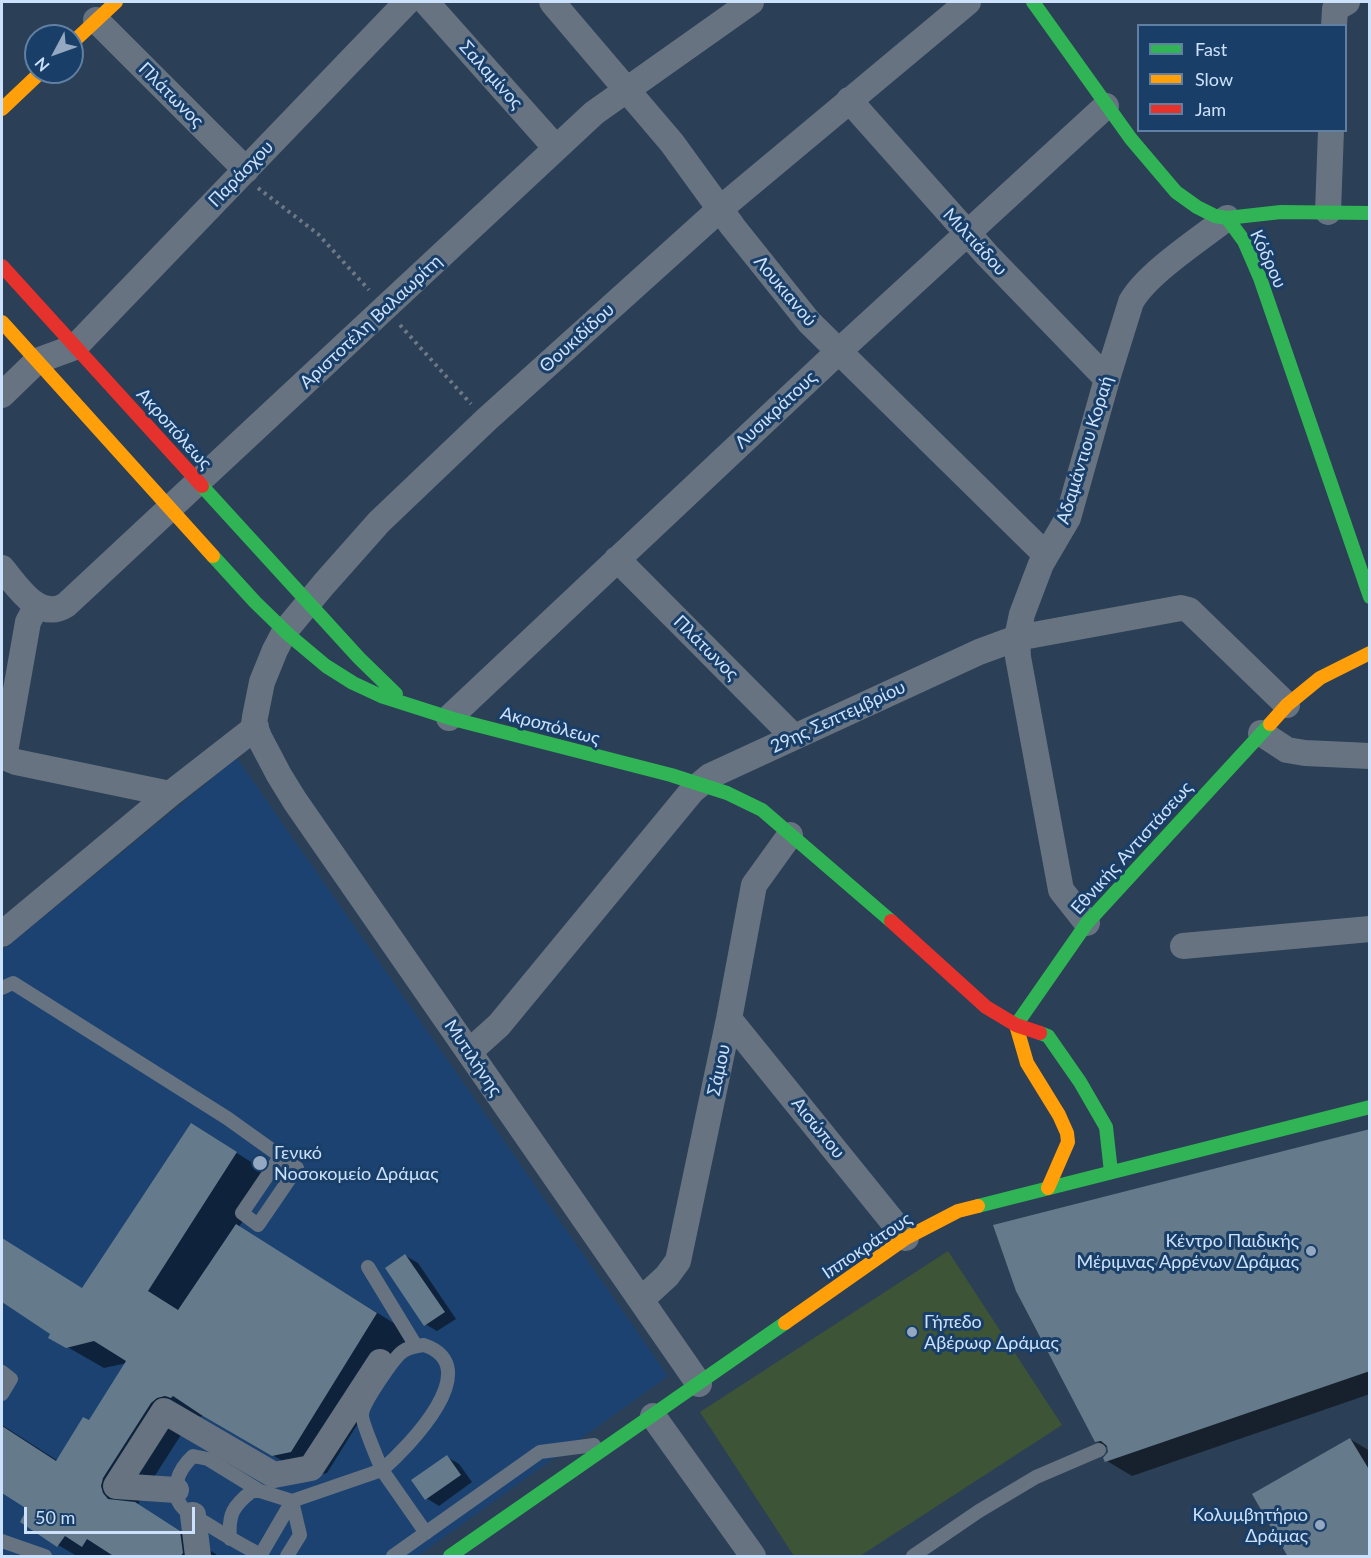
<!DOCTYPE html>
<meta charset="utf-8">
<style>
body{margin:0}
#map{position:relative;width:1371px;height:1558px;overflow:hidden;background:#2b3f56;font-family:Lato,sans-serif}
canvas{display:block}
.frame{position:absolute;inset:0;border:3px solid #cce1fc;pointer-events:none}
.legend{position:absolute;left:1137px;top:24px;width:210px;height:108px;box-sizing:border-box;background:#193e68;border:2px solid #617fa3;margin:0;padding:8px 10px;list-style:none;font-size:18px;color:#cce1fc}
.legend li{display:flex;align-items:center;gap:12px;height:30px}
.legend b{width:30px;border:2px solid #617fa3}
.north{position:absolute;left:24px;top:24px;width:60px;height:60px;box-sizing:border-box;background:#193e68;border:2px solid #617fa3;border-radius:50%;rotate:229deg;font-size:16px;font-weight:700;line-height:24px;text-align:center;color:#cce1fc}
.north::after{content:'';display:block;margin:auto;width:21px;height:27px;background:#94a8c2;clip-path:polygon(50% 0,100% 100%,50% 72%,0 100%)}
.scale{position:absolute;left:24px;top:1507px;width:171px;height:27px;box-sizing:border-box;border:3px solid #cce1fc;border-top:0;padding-left:8px;font-size:18px;line-height:21px;white-space:nowrap;color:#cce1fc;-webkit-text-stroke:4px #193e68;paint-order:stroke}
</style>
<div id="map">
<canvas width="1371" height="1558"></canvas>
<div class="frame"></div>
<ul class="legend">
<li><b style="height:8px;background:#30b455"></b>Fast</li>
<li><b style="height:8px;background:#ff9f0a"></b>Slow</li>
<li><b style="height:8px;background:#e5322d"></b>Jam</li>
</ul>
<div class="north">N</div>
<div class="scale">50 m</div>
</div>
<script>
const context = document.querySelector('canvas').getContext('2d');
context.lineJoin = 'round';
function fillPath(path, color) {
  context.fillStyle = color;
  context.fill(path, 'evenodd');
}
function trace(path, color, width, dash) {
  context.strokeStyle = color;
  context.lineWidth = width;
  context.lineCap = dash ? 'butt' : 'round';
  context.setLineDash(dash || []);
  context.stroke(path);
}
function label(font, color, halo, rows, align = 'center') {
  context.font = font + ' Lato,sans-serif';
  context.lineWidth = 6;
  context.setLineDash([]);
  context.textBaseline = 'middle';
  context.strokeStyle = halo;
  context.fillStyle = color;
  for (const [text, x, y, turn = 0] of rows) {
    context.save();
    context.translate(x, y);
    context.rotate((+turn || 0) * Math.PI / 180);
    context.textAlign = isNaN(turn) ? turn : align;
    if (halo) context.strokeText(text, 0, 0);
    context.fillText(text, 0, 0);
    context.restore();
  }
}
fillPath(new Path2D(`
 M 237,758 L 668,1376 L 418,1556 L 2,1556 L 2,951 Z`), '#1b4270');
fillPath(new Path2D(`
 M 948,1251 L 1062,1425 L 860,1556 L 794,1556 L 700,1412 Z`), '#3e5437');
fillPath(new Path2D(`
 M 192,1125 L 272,1175 L 239,1227 L 413,1335 L 327,1473 L 310,1477 L 209,1418 L 203,1416 L 195,1418 L 188,1424 L 140,1499 L 138,1506 L 216,1554 L 217,1556 L 77,1556 L 58,1545 L 29,1509 L 2,1491 L 2,1425 L 58,1461 L 89,1422 L 127,1363 L 104,1368 L 50,1337 L 52,1333 L 2,1301 L 2,1239 L 83,1289 Z
 M 1370,1131 L 1370,1394 L 1132,1476 L 1107,1461 L 1109,1448 L 1096,1441 Z
 M 406,1256 L 418,1263 L 456,1319 L 437,1331 L 425,1324 Z
 M 1350,1439 L 1370,1451 L 1370,1556 Z
 M 447,1457 L 459,1464 L 472,1482 L 439,1506 L 426,1498 Z`), '#0007');
fillPath(new Path2D(`
 M 191,1123 L 237,1152 L 148,1291 L 178,1310 L 236,1224 L 377,1313 L 291,1452 L 272,1456 L 203,1416 L 173,1396 L 171,1398 L 165,1396 L 157,1398 L 151,1403 L 103,1478 L 101,1486 L 103,1493 L 108,1499 L 135,1502 L 180,1531 L 183,1553 L 180,1557 L 115,1557 L 87,1539 L 82,1547 L 65,1536 L 57,1547 L 20,1522 L 27,1509 L 2,1493 L 2,1426 L 56,1461 L 83,1417 L 89,1420 L 126,1361 L 94,1341 L 66,1348 L 48,1338 L 50,1334 L 2,1302 L 2,1238 L 82,1288 Z
 M 1370,1129 L 1370,1371 L 1105,1462 L 1103,1458 L 1108,1452 L 1107,1446 L 1101,1441 L 1095,1442 L 1016,1291 L 993,1225 Z
 M 405,1254 L 445,1312 L 424,1326 L 385,1268 Z
 M 1350,1438 L 1370,1471 L 1370,1557 L 1288,1557 L 1252,1494 Z
 M 447,1455 L 461,1475 L 425,1500 L 411,1480 Z`), '#657a8b');
trace(new Path2D(`
 M 258,188 L 318,234 L 369,290
 M 400,325 L 471,404`), '#6d7986', 4, [3, 4.5]);
trace(new Path2D(`
 M 2,988 L 13,983 L 227,1118 L 297,1168 L 258,1225 L 242,1213 L 280,1157
 M 368,1267 L 416,1346
 M 424,1345 C 488,1367 407,1448 382,1470 C 378,1460 361,1421 362,1414 C 363,1403 393,1359 402,1352 C 408,1347 416,1346 424,1345 Z
 M 2,1372 L 11,1379 L 2,1394
 M 230,1539 C 228,1514 233,1506 252,1491 L 260,1491
 M 2,1541 L 45,1556
 M 261,1555 C 241,1545 223,1534 204,1522 C 198,1518 190,1514 184,1509 C 167,1492 179,1469 193,1456 L 208,1459 L 260,1491 L 292,1501 L 300,1535 L 287,1556
 M 260,1556 L 292,1501 L 382,1470 L 426,1533
 M 393,1556 L 540,1452 L 594,1445
 M 913,1556 L 979,1511 L 1036,1477 L 1099,1450`), '#677381', 14);
trace(new Path2D(`
 M 426,2 L 556,148
 M 552,2 L 672,143 L 733,227 L 809,322 L 1046,555
 M 96,20 L 246,170
 M 1334,26 L 1335,9 L 1347,2
 M 849,100 L 987,255 L 1107,379
 M 1328,212 L 1331,130
 M 2,395 L 37,361 L 75,347 L 407,2
 M 617,559 L 794,737
 M 2,568 C 17,586 39,622 66,605 L 594,113 L 751,2
 M 37,605 L 28,622 L 5,752 L 9,759 L 16,762 L 170,794
 M 449,718 L 838,352 L 1106,106
 M 1261,733 L 1287,750 L 1305,753 L 1370,756
 M 1087,923 L 1061,890 L 1018,657 L 1017,638 L 1022,614 L 1041,564 L 1068,518 L 1107,379 L 1131,302 C 1146,274 1200,239 1227,218
 M 2,934 L 170,794 L 256,727
 M 1183,946 L 1370,929
 M 729,1019 L 906,1238
 M 469,1052 L 499,1025 L 692,791 L 710,776 L 979,652 L 1017,638 L 1181,608 L 1189,610 L 1287,705
 M 641,1300 L 667,1276 L 678,1261 L 729,1019 L 754,885 L 790,835
 M 699,1384 L 295,801 L 279,775 L 259,737 L 254,724 L 255,717 L 262,682 L 275,650 L 285,631 L 324,584 L 379,522 L 486,420 L 720,209 L 968,2
 M 653,1416 L 753,1556
 M 176,1490 L 116,1486 L 164,1411 L 274,1475 L 311,1468 L 380,1362
 M 193,1515 L 198,1556`), '#677381', 26);
trace(new Path2D(`
 M 1033,2 L 1131,139 L 1176,192 L 1197,207 L 1215,216 L 1227,218 L 1281,212 L 1370,213
 M 1227,218 L 1244,241 L 1260,278 L 1370,597
 M 202,486 L 359,658 L 396,694
 M 213,556 L 255,602 L 289,635 L 326,666 L 353,683 L 381,696 L 453,719 L 671,775 L 727,793 L 762,810 L 891,921
 M 1016,1025 L 1087,923 L 1270,724
 M 1040,1033 L 1048,1036 L 1080,1082 L 1106,1127 L 1111,1172
 M 978,1206 L 1370,1107
 M 450,1556 L 785,1323`), '#30b455', 14);
trace(new Path2D(`
 M 72,43 L 116,2
 M 2,109 L 41,72
 M 2,322 L 213,556
 M 1270,724 L 1287,705 L 1320,678 L 1370,653
 M 1016,1025 L 1027,1063 L 1059,1115 L 1067,1133 L 1068,1142 L 1048,1188
 M 785,1323 L 906,1238 L 958,1211 L 978,1206`), '#ff9f0a', 14);
trace(new Path2D(`
 M 2,266 L 202,486
 M 891,921 L 986,1007 L 1016,1025 L 1040,1033`), '#e5322d', 14);
for (const [x, y, r, color] of [
 [260,1163,8,"#94a8c2"],
 [1311,1251,6,"#94a8c2"],
 [912,1332,6,"#94a8c2"],
 [1320,1525,6,"#94a8c2"]
]) {
  const dot = new Path2D();
  dot.arc(x, y, r, 0, 2 * Math.PI);
  context.fillStyle = color;
  context.fill(dot);
  trace(dot, '#193e68', 2);
}
label('18px', '#cce1fc', '#193e68', [
 ["Σαλαμίνος",491,75,48],
 ["Πλάτωνος",171,95,45],
 ["Παράσχου",241,174,-46],
 ["Μιλτιάδου",975,242,47],
 ["Κόδρου",1268,259,65],
 ["Λουκιανού",785,291,50],
 ["Αριστοτέλη Βαλαωρίτη",371,322,-43],
 ["Θουκιδίδου",577,338,-42],
 ["Λυσικράτους",776,410,-43],
 ["Ακροπόλεως",174,429,48],
 ["Αδαμάντιου Κοραή",1085,450,-73],
 ["Πλάτωνος",706,648,45],
 ["29ης Σεπτεμβρίου",838,717,-25],
 ["Ακροπόλεως",550,726,15],
 ["Εθνικής Αντιστάσεως",1132,848,-48],
 ["Μυτιλήνης",473,1058,56],
 ["Σάμου",719,1070,-78],
 ["Αισώπου",818,1128,51],
 ["Ιπποκράτους",867,1246,-34]
]);
label('18px', '#cce1fc', '#193e68', [
 ["Γενικό",274,1153],
 ["Νοσοκομείο Δράμας",274,1174],
 ["Κέντρο Παιδικής",1299,1241,"right"],
 ["Μέριμνας Αρρένων Δράμας",1299,1262,"right"],
 ["Γήπεδο",924,1322],
 ["Αβέρωφ Δράμας",924,1343],
 ["Κολυμβητήριο",1308,1515,"right"],
 ["Δράμας",1308,1536,"right"]
], 'left');
</script>
